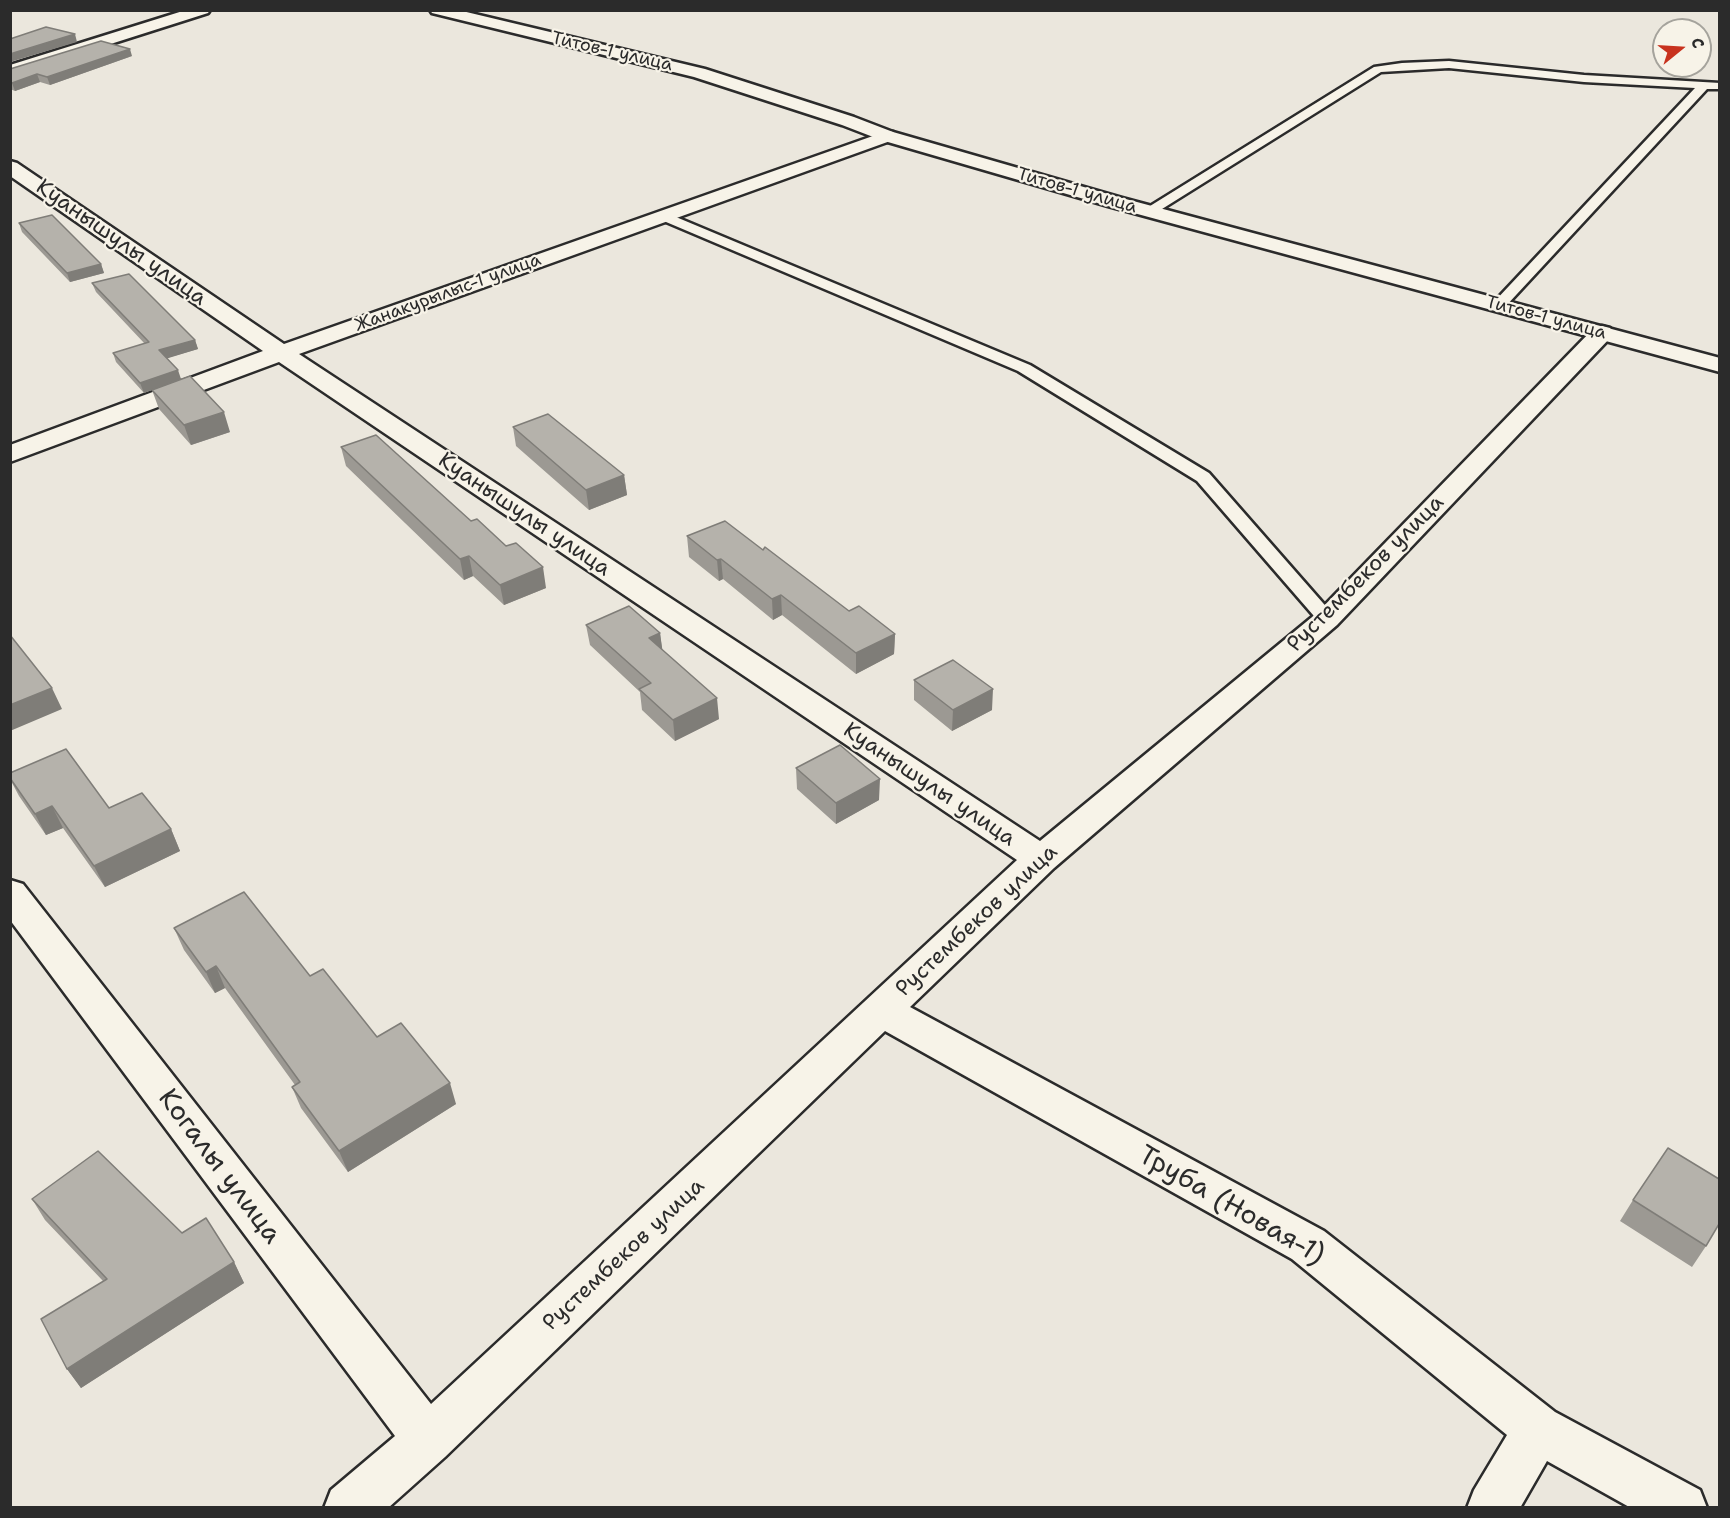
<!DOCTYPE html>
<meta charset="utf-8">
<style>
body{margin:0}
#map{position:relative;width:1730px;height:1518px;overflow:hidden;background:#ebe7dd;font-family:"Shantell Sans",sans-serif}
canvas{display:block}
.frame{position:absolute;inset:0;border:12px solid #2b2b2b;pointer-events:none}
.north{position:absolute;left:1652px;top:18px;width:60px;height:60px;box-sizing:border-box;background:#f7f3e8;border:2px solid #a5a39c;border-radius:50%;rotate:72deg;font-size:16px;font-weight:700;line-height:24px;text-align:center;color:#2b2b2b}
.north::after{content:'';display:block;margin:auto;width:21px;height:27px;background:#c8321e;clip-path:polygon(50% 0,100% 100%,50% 72%,0 100%)}
</style>
<div id="map">
<canvas width="1730" height="1518"></canvas>
<div class="frame"></div>
<div class="north">С</div>
</div>
<script>
const context = document.querySelector('canvas').getContext('2d');
context.lineJoin = 'round';
function trace(path, color, width, dash) {
  context.strokeStyle = color;
  context.lineWidth = width;
  context.lineCap = dash ? 'butt' : 'round';
  context.setLineDash(dash || []);
  context.stroke(path);
}
function fillPath(path, color) {
  context.fillStyle = color;
  context.fill(path, 'evenodd');
}
function label(font, color, halo, rows, align = 'center') {
  context.font = font + ' "Shantell Sans",sans-serif';
  context.lineWidth = 4.5;
  context.setLineDash([]);
  context.textBaseline = 'middle';
  context.strokeStyle = halo;
  context.fillStyle = color;
  for (const [text, x, y, turn = 0] of rows) {
    context.save();
    context.translate(x, y);
    context.rotate((+turn || 0) * Math.PI / 180);
    context.textAlign = isNaN(turn) ? turn : align;
    if (halo) context.strokeText(text, 0, 0);
    context.fillText(text, 0, 0);
    context.restore();
  }
}
const lane = new Path2D(`
 M 1449,61 L 1584,75 L 1720,83 L 1720,89 L 1707,89 L 1504,308 L 1494,308 L 1491,305 L 1494,302 L 1695,88 L 1584,82 L 1449,68 L 1381,72 L 1154,214 L 1144,214 L 1142,211 L 1374,67 L 1402,63 Z
 M 664,212 L 1030,365 L 1209,473 L 1337,619 L 1334,623 L 1320,623 L 1197,481 L 1018,371 L 659,219 L 657,216 L 659,213 Z`);
const street = new Path2D(`
 M 186,10 L 210,10 L 208,13 L 10,76 L 10,65 Z
 M 887,131 L 893,132 L 896,136 L 893,140 L 299,354 L 1040,841 L 1317,613 L 1594,328 L 1602,326 L 1610,328 L 1613,333 L 1610,338 L 1337,625 L 1054,868 L 910,1007 L 1324,1231 L 1555,1412 L 1700,1490 L 1707,1508 L 1631,1508 L 1547,1461 L 1520,1508 L 1467,1508 L 1474,1490 L 1507,1435 L 1292,1259 L 885,1031 L 445,1457 L 388,1508 L 324,1508 L 331,1490 L 395,1436 L 10,920 L 10,880 L 23,884 L 431,1404 L 1017,860 L 279,362 L 10,462 L 10,445 L 263,351 L 10,176 L 10,161 L 17,163 L 284,344 Z`);
const secondary = new Path2D(`
 M 430,10 L 458,10 L 705,69 L 854,117 L 893,132 L 1122,198 L 1720,358 L 1720,372 L 1108,206 L 881,140 L 842,125 L 694,77 L 432,13 Z`);
trace(lane, '#2b2b2b', 5);
trace(street, '#2b2b2b', 5);
trace(secondary, '#2b2b2b', 5);
fillPath(lane, '#f7f3e8');
fillPath(street, '#f7f3e8');
fillPath(secondary, '#f7f3e8');
fillPath(new Path2D(`
 M 132,56 L 50,85 L 40,82 L 15,91 L 10,89 L 10,69 Z
 M 19,223 L 101,264 L 104,273 L 70,282 L 22,232 Z
 M 92,283 L 195,340 L 198,349 L 167,358 L 181,379 L 144,393 L 116,362 L 113,353 L 145,344 L 96,292 Z
 M 152,390 L 230,432 L 191,445 L 159,409 Z
 M 513,427 L 624,475 L 627,495 L 589,510 L 516,446 Z
 M 341,447 L 471,521 L 546,588 L 504,605 L 473,576 L 464,580 L 346,466 Z
 M 687,536 L 763,550 L 849,611 L 895,634 L 894,654 L 856,674 L 782,615 L 773,620 L 723,579 L 719,581 L 689,557 Z
 M 586,625 L 660,633 L 662,650 L 719,719 L 675,741 L 642,710 L 640,692 L 590,645 Z
 M 914,680 L 992,710 L 952,731 L 914,700 Z
 M 796,768 L 879,800 L 836,824 L 797,789 Z
 M 10,773 L 171,829 L 180,851 L 105,887 L 63,828 L 46,835 L 19,796 L 10,779 Z
 M 174,928 L 310,976 L 377,1037 L 456,1104 L 348,1172 L 301,1108 L 292,1087 L 295,1085 L 225,988 L 215,993 L 184,950 Z
 M 32,1199 L 182,1233 L 234,1262 L 244,1283 L 81,1388 L 67,1369 L 103,1281 L 45,1220 Z
 M 1633,1200 L 1706,1246 L 1692,1267 L 1620,1221 Z`), '#9c9993');
fillPath(new Path2D(`
 M 75,34 L 77,42 L 10,62 L 10,54 Z
 M 130,49 L 132,56 L 50,85 L 47,77 Z
 M 37,74 L 40,82 L 15,91 L 12,83 Z
 M 101,264 L 104,273 L 70,282 L 67,273 Z
 M 195,340 L 198,349 L 162,360 L 159,350 Z
 M 178,370 L 181,379 L 144,393 L 140,383 Z
 M 224,412 L 230,432 L 191,445 L 184,425 Z
 M 624,475 L 627,495 L 589,510 L 586,490 Z
 M 469,556 L 473,576 L 464,580 L 460,559 Z
 M 721,559 L 723,579 L 719,581 L 717,560 Z
 M 543,567 L 546,588 L 504,605 L 500,585 Z
 M 781,595 L 782,615 L 773,620 L 772,599 Z
 M 660,633 L 663,654 L 649,638 Z
 M 895,634 L 894,654 L 856,674 L 856,653 Z
 M 52,688 L 62,709 L 10,731 L 10,705 Z
 M 993,689 L 992,710 L 952,731 L 953,710 Z
 M 717,698 L 719,719 L 675,741 L 673,720 Z
 M 880,779 L 879,800 L 836,824 L 836,803 Z
 M 52,806 L 63,828 L 46,835 L 35,814 Z
 M 171,829 L 180,851 L 105,887 L 94,866 Z
 M 216,966 L 225,988 L 215,993 L 206,972 Z
 M 450,1083 L 456,1104 L 348,1172 L 339,1151 Z
 M 234,1262 L 244,1283 L 81,1388 L 67,1369 Z`), '#7f7d78');
const building = new Path2D(`
 M 46,27 L 75,34 L 10,54 L 10,39 Z
 M 101,41 L 130,49 L 47,77 L 37,74 L 12,83 L 10,83 L 10,69 Z
 M 52,215 L 101,264 L 67,273 L 19,223 Z
 M 129,274 L 195,340 L 159,350 L 178,370 L 140,383 L 113,353 L 149,342 L 92,283 Z
 M 190,376 L 224,412 L 184,425 L 152,390 Z
 M 548,414 L 624,475 L 586,490 L 513,427 Z
 M 376,435 L 471,521 L 477,519 L 506,546 L 516,543 L 543,567 L 500,585 L 469,556 L 460,559 L 341,447 Z
 M 725,521 L 763,550 L 765,547 L 849,611 L 859,606 L 895,634 L 856,653 L 781,595 L 772,599 L 721,559 L 717,560 L 687,536 Z
 M 629,606 L 660,633 L 649,638 L 717,698 L 673,720 L 639,689 L 651,683 L 586,625 Z
 M 10,635 L 52,688 L 10,705 Z
 M 953,660 L 993,689 L 953,710 L 914,680 Z
 M 840,745 L 880,779 L 836,803 L 796,768 Z
 M 66,749 L 109,808 L 142,793 L 171,829 L 94,866 L 52,806 L 35,814 L 10,778 L 10,773 Z
 M 244,892 L 310,976 L 323,969 L 377,1037 L 401,1023 L 450,1083 L 339,1151 L 292,1087 L 300,1082 L 216,966 L 206,972 L 174,928 Z
 M 1668,1148 L 1719,1179 L 1719,1224 L 1706,1246 L 1633,1200 Z
 M 98,1151 L 182,1233 L 206,1218 L 234,1262 L 67,1369 L 41,1319 L 107,1279 L 32,1199 Z`);
fillPath(building, '#b5b2ab');
trace(building, '#7f7d78', 1.5);
label('18px', '#2b2b2b', '#f7f3e8', [
 ["Титов-1 улица",612,52,13],
 ["Титов-1 улица",1077,191,16],
 ["Жанакурылыс-1 улица",448,293,-20],
 ["Титов-1 улица",1546,318,15]
]);
label('22px', '#2b2b2b', '#f7f3e8', [
 ["Куанышулы улица",121,243,35],
 ["Куанышулы улица",524,515,34],
 ["Рустембеков улица",1366,574,-45],
 ["Куанышулы улица",929,785,34],
 ["Рустембеков улица",977,921,-43],
 ["Рустембеков улица",624,1255,-43]
]);
label('27px', '#2b2b2b', '#f7f3e8', [
 ["Когалы улица",219,1167,53],
 ["Труба (Новая-1)",1231,1206,30]
]);
</script>
